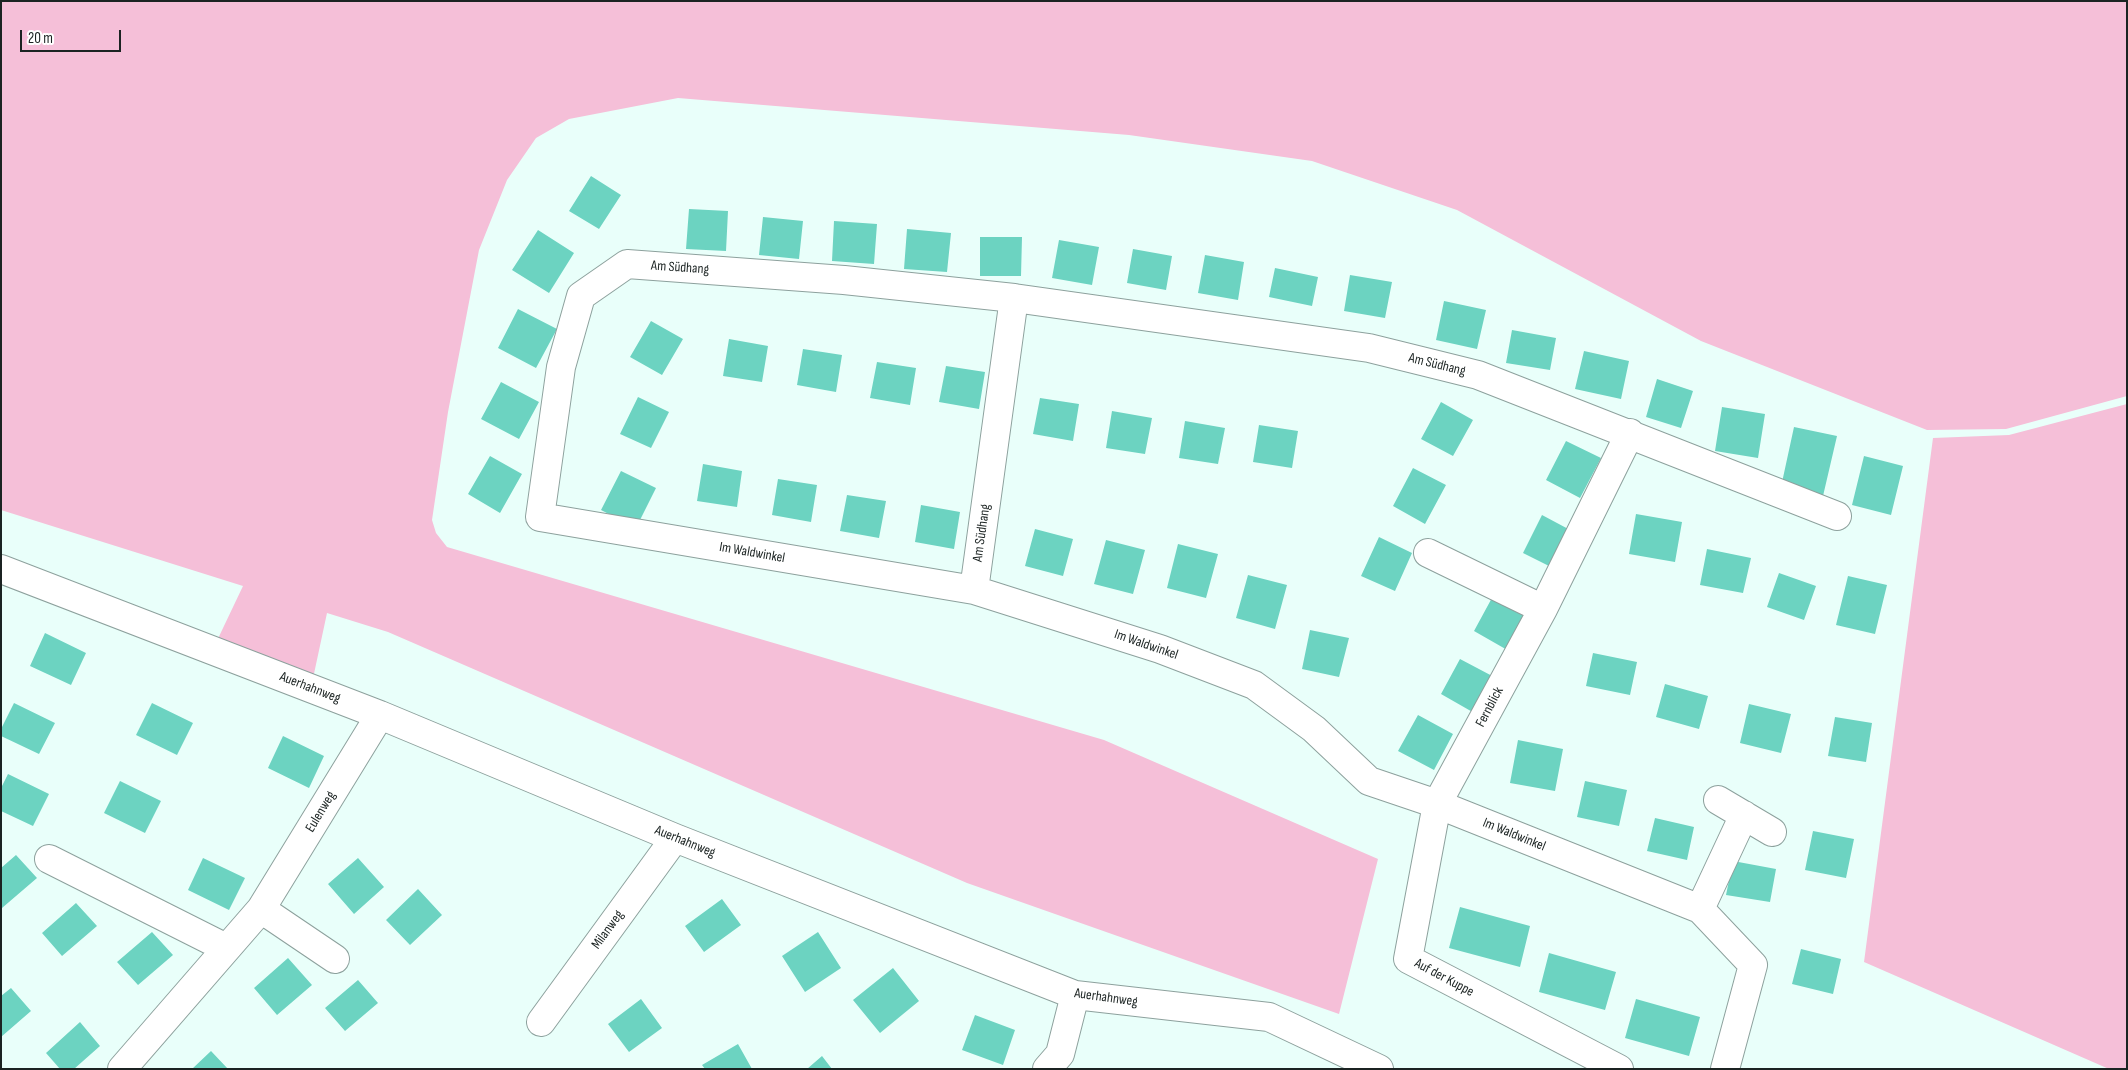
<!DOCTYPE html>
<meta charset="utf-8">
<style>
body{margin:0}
#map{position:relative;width:2128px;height:1070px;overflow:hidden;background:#e9fffa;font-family:"Sofia Sans Condensed",sans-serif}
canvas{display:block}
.frame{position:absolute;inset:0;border:2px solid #1b2322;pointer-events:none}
.scale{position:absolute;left:20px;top:30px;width:101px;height:22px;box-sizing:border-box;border:2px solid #1b2322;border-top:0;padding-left:6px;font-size:15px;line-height:18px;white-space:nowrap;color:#1b2322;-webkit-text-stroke:4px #fff;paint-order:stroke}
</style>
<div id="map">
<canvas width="2128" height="1070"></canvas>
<div class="frame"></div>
<div class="scale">20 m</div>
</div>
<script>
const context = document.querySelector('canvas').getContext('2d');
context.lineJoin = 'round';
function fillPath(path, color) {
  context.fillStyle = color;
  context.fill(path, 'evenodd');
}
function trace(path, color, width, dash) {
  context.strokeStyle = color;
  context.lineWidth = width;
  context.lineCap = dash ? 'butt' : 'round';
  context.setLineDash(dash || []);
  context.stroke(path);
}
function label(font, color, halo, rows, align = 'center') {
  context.font = font + ' "Sofia Sans Condensed",sans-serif';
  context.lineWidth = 4;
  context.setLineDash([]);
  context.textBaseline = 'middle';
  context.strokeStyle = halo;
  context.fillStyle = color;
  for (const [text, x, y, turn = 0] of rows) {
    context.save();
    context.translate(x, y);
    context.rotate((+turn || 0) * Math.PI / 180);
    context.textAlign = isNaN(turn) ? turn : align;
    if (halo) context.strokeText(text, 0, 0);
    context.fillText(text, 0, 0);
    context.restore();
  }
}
fillPath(new Path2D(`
 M 1,1 L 2127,1 L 2127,396 L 2006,429 L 1927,430 L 1701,341 L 1457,210 L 1312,161 L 1129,135 L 678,98 L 569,119 L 536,138 L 507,180 L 479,250 L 448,412 L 432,520 L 436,533 L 447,547 L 1104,740 L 1378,859 L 1339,1014 L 967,883 L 388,632 L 327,613 L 312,683 L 214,647 L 243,586 L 1,510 Z
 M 2127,404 L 2127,1069 L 2109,1069 L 1864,962 L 1933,438 L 2009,435 Z`), '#f5bfd8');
fillPath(new Path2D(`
 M 591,176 L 621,195 L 599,229 L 569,211 Z
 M 689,209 L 728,211 L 726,251 L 686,249 Z
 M 763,217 L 803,221 L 799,259 L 759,255 Z
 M 834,221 L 877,224 L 874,264 L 832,261 Z
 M 907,229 L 951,233 L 947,272 L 904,269 Z
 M 538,230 L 574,253 L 549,293 L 512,270 Z
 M 980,237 L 1022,237 L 1021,276 L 980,276 Z
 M 1059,240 L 1099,247 L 1092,285 L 1052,278 Z
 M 1133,249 L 1172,256 L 1166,290 L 1127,283 Z
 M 1205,255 L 1244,262 L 1238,300 L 1198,293 Z
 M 1275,268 L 1318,277 L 1312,306 L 1269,297 Z
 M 1350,275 L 1392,282 L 1385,318 L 1344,311 Z
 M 1444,301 L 1486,310 L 1477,349 L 1436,340 Z
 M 518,309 L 557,329 L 536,368 L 498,348 Z
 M 651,321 L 683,339 L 662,375 L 630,357 Z
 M 1512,330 L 1556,338 L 1550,370 L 1506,363 Z
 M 729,339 L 768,346 L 762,382 L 723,376 Z
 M 803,349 L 842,355 L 836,392 L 797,385 Z
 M 1584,351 L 1629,361 L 1621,399 L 1575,389 Z
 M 877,362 L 916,368 L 910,405 L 870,398 Z
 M 946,366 L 985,372 L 979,409 L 939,402 Z
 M 1657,379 L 1693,391 L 1681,428 L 1646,417 Z
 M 501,382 L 539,402 L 519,439 L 481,419 Z
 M 638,397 L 669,412 L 651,448 L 620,434 Z
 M 1040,398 L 1079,404 L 1073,441 L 1033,434 Z
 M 1441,402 L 1473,420 L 1453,456 L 1421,439 Z
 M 1722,407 L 1765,414 L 1758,458 L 1715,451 Z
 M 1112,411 L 1152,418 L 1145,454 L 1106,448 Z
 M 1185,421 L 1225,428 L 1218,464 L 1179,458 Z
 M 1259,425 L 1298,431 L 1292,468 L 1253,462 Z
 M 1794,427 L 1837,436 L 1823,496 L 1781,487 Z
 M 1566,441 L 1601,458 L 1580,498 L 1546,480 Z
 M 490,456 L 522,474 L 500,513 L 468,494 Z
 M 1864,456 L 1903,466 L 1891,515 L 1852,505 Z
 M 703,464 L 742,471 L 737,507 L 697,501 Z
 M 1413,468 L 1446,485 L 1425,524 L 1393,506 Z
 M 621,471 L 656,488 L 636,528 L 601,510 Z
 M 778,479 L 817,485 L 811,522 L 772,515 Z
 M 847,495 L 886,501 L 879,538 L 840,531 Z
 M 921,505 L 960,512 L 954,549 L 915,542 Z
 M 1636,514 L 1682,522 L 1675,562 L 1629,554 Z
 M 1542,515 L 1572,531 L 1553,568 L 1523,553 Z
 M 1035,529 L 1073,539 L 1063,576 L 1025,566 Z
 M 1379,537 L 1412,553 L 1395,591 L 1361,576 Z
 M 1106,540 L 1145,550 L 1133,594 L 1094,584 Z
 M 1178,544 L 1218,554 L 1206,598 L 1167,588 Z
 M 1707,549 L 1751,558 L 1743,593 L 1700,585 Z
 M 1779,573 L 1816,586 L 1804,620 L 1767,607 Z
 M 1248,575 L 1287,585 L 1275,629 L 1236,618 Z
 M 1848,576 L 1887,585 L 1875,634 L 1836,625 Z
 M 1493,596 L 1529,615 L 1509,651 L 1474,631 Z
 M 1310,630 L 1349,638 L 1339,677 L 1302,669 Z
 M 45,633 L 86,653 L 71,685 L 30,666 Z
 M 1593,653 L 1637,662 L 1630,695 L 1586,686 Z
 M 1460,659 L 1496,678 L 1476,714 L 1441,694 Z
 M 1665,684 L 1708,696 L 1699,729 L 1656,717 Z
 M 14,703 L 55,723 L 39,754 L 1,736 L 1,729 Z
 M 152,703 L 193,723 L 177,755 L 136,735 Z
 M 1749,704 L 1791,714 L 1781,753 L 1740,743 Z
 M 1418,715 L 1453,734 L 1434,770 L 1398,751 Z
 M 1835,717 L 1872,723 L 1866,762 L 1828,756 Z
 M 283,736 L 324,756 L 309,788 L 268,768 Z
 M 1518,740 L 1563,749 L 1555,791 L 1510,783 Z
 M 8,774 L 49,794 L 33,826 L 1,811 L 1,788 Z
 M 120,781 L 161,801 L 145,833 L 104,813 Z
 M 1585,781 L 1627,790 L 1619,826 L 1577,817 Z
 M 1655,818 L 1694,827 L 1687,860 L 1647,851 Z
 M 1813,831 L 1854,839 L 1846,878 L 1805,870 Z
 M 16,855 L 37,878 L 2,908 L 1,868 Z
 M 203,858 L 245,878 L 229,910 L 188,890 Z
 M 358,858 L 384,887 L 354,914 L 328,884 Z
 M 1733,861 L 1776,869 L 1770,902 L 1726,895 Z
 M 418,889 L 442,915 L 410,945 L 386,920 Z
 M 722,899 L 741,925 L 704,952 L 685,926 Z
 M 76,903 L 97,926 L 62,956 L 42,933 Z
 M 1460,907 L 1530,926 L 1520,967 L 1449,948 Z
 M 152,932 L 173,955 L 138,985 L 117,962 Z
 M 818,932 L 841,968 L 805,992 L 782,956 Z
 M 1801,949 L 1841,959 L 1833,994 L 1792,984 Z
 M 1549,953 L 1616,972 L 1605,1010 L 1539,992 Z
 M 288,958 L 312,985 L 277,1015 L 254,988 Z
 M 893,968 L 919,1001 L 880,1033 L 853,1000 Z
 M 358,980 L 378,1003 L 345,1031 L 325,1008 Z
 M 11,988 L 31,1011 L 1,1037 L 1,996 Z
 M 641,999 L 662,1028 L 629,1052 L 608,1024 Z
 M 1636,999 L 1700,1017 L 1689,1056 L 1625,1038 Z
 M 975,1015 L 1015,1030 L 1003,1065 L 962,1050 Z
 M 80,1022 L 100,1046 L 74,1069 L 60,1069 L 46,1053 Z
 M 738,1044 L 752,1069 L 705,1069 L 702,1065 Z
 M 211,1051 L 228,1069 L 192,1069 Z
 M 822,1056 L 832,1069 L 807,1069 Z`), '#6cd3c1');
const minor = new Path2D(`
 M 1014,298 L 844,280 L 627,264 L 581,296 L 561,367 L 540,517 L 974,590 L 1160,649 L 1254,685 L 1314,729 L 1369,781 L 1437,804 L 1700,909 L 1753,965 L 1725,1069
 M 1428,553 L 1543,609 L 1437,804 L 1408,959 L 1619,1069
 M 1,569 L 380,715 L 675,838 L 1075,995 L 1269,1017 L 1379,1069
 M 974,590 L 1014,298 L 1369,348 L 1478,375 L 1837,516
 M 1543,609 L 1630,433
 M 1718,800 L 1772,832
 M 49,859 L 226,948
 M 261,909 L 335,959
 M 1700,909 L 1744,815
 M 541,1022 L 675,838
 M 122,1069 L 261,909 L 380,715
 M 1047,1069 L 1060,1054 L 1075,995`);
trace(minor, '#8da19d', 30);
trace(minor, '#fff', 28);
label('14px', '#1b2322', '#fff', [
 ["Am Südhang",680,268,4],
 ["Am Südhang",1437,365,14],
 ["Am Südhang",982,533,-82],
 ["Im Waldwinkel",752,553,10],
 ["Im Waldwinkel",1146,645,19],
 ["Auerhahnweg",310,688,21],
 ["Fernblick",1490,707,-62],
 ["Eulenweg",321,812,-59],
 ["Im Waldwinkel",1514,835,22],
 ["Auerhahnweg",685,842,22],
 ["Milanweg",608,930,-54],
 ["Auf der Kuppe",1444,978,28],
 ["Auerhahnweg",1106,998,8]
]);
</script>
